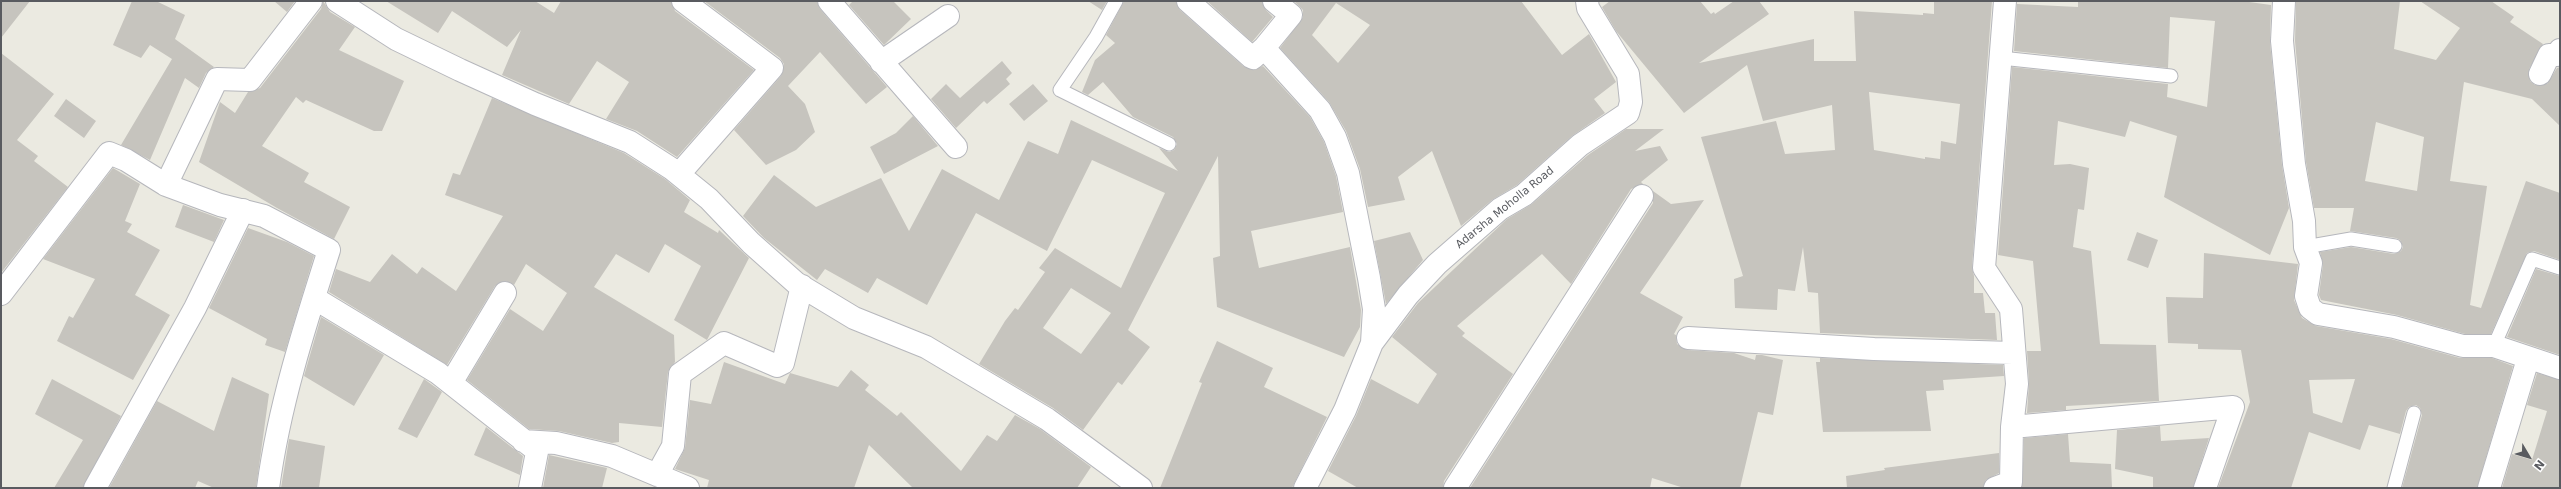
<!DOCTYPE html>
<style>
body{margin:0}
#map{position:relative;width:2561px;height:489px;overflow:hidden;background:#ebeae1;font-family:"DejaVu Sans",sans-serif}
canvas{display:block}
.frame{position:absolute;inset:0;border:2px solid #595b60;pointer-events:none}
.north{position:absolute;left:2509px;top:437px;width:40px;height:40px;-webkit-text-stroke:3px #fff;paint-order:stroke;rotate:128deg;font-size:11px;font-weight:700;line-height:16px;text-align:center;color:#595b60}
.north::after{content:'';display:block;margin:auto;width:14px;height:18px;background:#595b60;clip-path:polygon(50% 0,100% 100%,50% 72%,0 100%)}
</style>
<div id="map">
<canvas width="2561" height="489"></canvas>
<div class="frame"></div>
<div class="north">N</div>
</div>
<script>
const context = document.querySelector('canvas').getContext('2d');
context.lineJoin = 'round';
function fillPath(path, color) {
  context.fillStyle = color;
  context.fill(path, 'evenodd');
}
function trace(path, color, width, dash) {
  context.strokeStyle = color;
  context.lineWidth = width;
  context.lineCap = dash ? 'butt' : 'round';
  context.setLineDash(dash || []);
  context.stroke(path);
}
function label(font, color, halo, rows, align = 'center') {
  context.font = font + ' "DejaVu Sans",sans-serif';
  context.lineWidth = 3;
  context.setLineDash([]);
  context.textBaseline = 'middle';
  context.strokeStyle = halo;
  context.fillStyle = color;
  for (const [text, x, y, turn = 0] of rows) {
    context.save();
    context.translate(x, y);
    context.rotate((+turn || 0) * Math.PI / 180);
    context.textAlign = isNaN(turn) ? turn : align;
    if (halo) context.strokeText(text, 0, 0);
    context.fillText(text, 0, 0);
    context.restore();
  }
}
fillPath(new Path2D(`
 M 1,1 L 30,1 L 1,38 Z
 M 132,1 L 156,1 L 185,15 L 175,39 L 214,67 L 206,73 L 199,88 L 185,78 L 150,160 L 121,145 L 172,59 L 150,45 L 141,58 L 113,45 Z
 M 274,1 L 295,1 L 287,12 Z
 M 323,1 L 330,12 L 355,27 L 339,50 L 404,81 L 382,131 L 374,131 L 306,100 L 303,103 L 296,97 L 262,146 L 309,173 L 304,182 L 350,207 L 334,239 L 277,208 L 199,162 L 220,102 L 235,113 L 248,92 L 260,88 L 321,9 Z
 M 386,1 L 535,1 L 554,13 L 561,1 L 671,1 L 675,11 L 754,70 L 677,157 L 637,131 L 606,119 L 629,82 L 597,61 L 569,104 L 502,75 L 521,30 L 507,47 L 452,11 L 438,33 Z
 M 704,1 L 817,1 L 820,9 L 887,87 L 866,104 L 820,52 L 788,86 L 805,104 L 815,132 L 796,150 L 766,165 L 734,130 L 781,76 L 784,64 L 780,58 Z
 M 853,1 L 893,1 L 911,19 L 884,45 L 849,5 Z
 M 1088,1 L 1107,1 L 1102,10 Z
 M 1124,1 L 1176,1 L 1180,10 L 1243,66 L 1254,70 L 1263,66 L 1310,117 L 1324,142 L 1336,176 L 1343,212 L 1251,231 L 1259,268 L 1350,247 L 1361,310 L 1360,327 L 1344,357 L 1217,307 L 1213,258 L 1220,256 L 1218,156 L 1128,330 L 1150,347 L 1122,385 L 1118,382 L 1083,430 L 1053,408 L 979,364 L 1005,321 L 1015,308 L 1018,310 L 1045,272 L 1039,268 L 1055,248 L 1121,288 L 1165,193 L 1092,160 L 1047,251 L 976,213 L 927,305 L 877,278 L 868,293 L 825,269 L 817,280 L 764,238 L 743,216 L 774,175 L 816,207 L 881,178 L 909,231 L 942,169 L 999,200 L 1028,141 L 1058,154 L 1071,120 L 1178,171 L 1159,148 L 1169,152 L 1174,150 L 1177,144 L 1173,137 L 1133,117 L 1103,82 L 1088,95 L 1082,92 L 1095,60 L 1115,43 L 1106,35 ZM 1071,288 L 1111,313 L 1081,354 L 1043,328 Z
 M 1207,1 L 1262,1 L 1266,10 L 1273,17 L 1252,42 Z
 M 1294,1 L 1521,1 L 1562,55 L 1589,34 L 1616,82 L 1594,99 L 1605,113 L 1572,136 L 1517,185 L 1492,200 L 1461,226 L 1432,151 L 1398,177 L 1405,200 L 1368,207 L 1360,169 L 1346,131 L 1329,102 L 1280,48 L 1303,17 L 1303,10 ZM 1336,3 L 1370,25 L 1338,63 L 1312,35 Z
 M 1610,1 L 1700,1 L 1711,14 L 1714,12 L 1715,14 L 1734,1 L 1759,1 L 1769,14 L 1699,63 L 1814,39 L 1814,61 L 1856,61 L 1854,11 L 1923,15 L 1923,13 L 1934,14 L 1934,1 L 1992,1 L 1972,267 L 1974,276 L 1974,293 L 1983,293 L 1985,313 L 1995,313 L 1997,340 L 1820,333 L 1818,293 L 1808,292 L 1803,247 L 1795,291 L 1778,289 L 1777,310 L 1735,308 L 1734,279 L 1743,276 L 1701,137 L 1776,121 L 1785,154 L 1835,150 L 1832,105 L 1763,121 L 1747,65 L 1684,113 L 1616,31 L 1602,7 ZM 1869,92 L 1960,104 L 1956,144 L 1941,141 L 1940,159 L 1925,157 L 1925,159 L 1874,150 Z
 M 2078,1 L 2242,1 L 2271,5 L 2270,42 L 2282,165 L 2289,208 L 2270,255 L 2164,197 L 2177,136 L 2130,121 L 2125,137 L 2058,121 L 2054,165 L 2070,164 L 2089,168 L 2084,210 L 2078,209 L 2073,247 L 2091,251 L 2100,344 L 2156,345 L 2159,401 L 2066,406 L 2066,410 L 2027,413 L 2029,383 L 2027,351 L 2041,351 L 2033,261 L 1998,255 L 2012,67 L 2168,84 L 2167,97 L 2207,107 L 2215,21 L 2170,17 L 2168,68 L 2014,51 L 2017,4 L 2078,7 Z
 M 2296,1 L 2400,1 L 2394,49 L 2436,60 L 2460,28 L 2420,1 L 2491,1 L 2514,17 L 2510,22 L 2543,44 L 2529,69 L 2530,81 L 2535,85 L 2547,84 L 2557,68 L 2560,67 L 2560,126 L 2532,99 L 2464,82 L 2450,181 L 2487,186 L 2470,305 L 2481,308 L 2526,181 L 2560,193 L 2560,260 L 2534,251 L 2527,253 L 2491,334 L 2465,334 L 2397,315 L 2321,300 L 2319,295 L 2323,264 L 2320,252 L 2351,247 L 2394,254 L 2401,251 L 2403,247 L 2400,240 L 2396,238 L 2350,231 L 2354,208 L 2314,208 L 2306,162 L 2295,41 ZM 2376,122 L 2424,137 L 2417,191 L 2365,181 Z
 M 1,53 L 54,94 L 17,140 L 38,156 L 34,161 L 68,187 L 1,273 Z
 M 1002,61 L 1012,73 L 1006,79 L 1010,84 L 987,104 L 984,101 L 956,128 L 931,99 L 946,84 L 960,98 Z
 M 1033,84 L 1048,101 L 1024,121 L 1009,104 Z
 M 492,98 L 624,153 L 665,179 L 690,200 L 684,212 L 718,233 L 719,230 L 749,258 L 707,340 L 674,320 L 701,266 L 665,244 L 649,273 L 616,254 L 594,287 L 674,335 L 675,362 L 668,372 L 662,427 L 619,423 L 619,442 L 612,443 L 559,431 L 529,429 L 467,380 L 510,309 L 543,331 L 567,293 L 526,264 L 514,285 L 505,281 L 495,286 L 447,365 L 329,292 L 336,269 L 370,282 L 392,254 L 417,274 L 422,267 L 456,291 L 503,216 L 445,195 L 453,173 L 460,175 Z
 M 66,99 L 96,121 L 84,138 L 54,116 Z
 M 913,116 L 938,146 L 884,174 L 870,147 L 896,133 Z
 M 1626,129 L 1664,129 L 1635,151 L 1660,146 L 1668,160 L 1641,182 L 1643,184 L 1631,189 L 1571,284 L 1542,254 L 1457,326 L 1465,333 L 1462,336 L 1513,374 L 1444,481 L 1443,488 L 1358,488 L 1328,471 L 1356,416 L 1371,379 L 1418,404 L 1437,374 L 1392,337 L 1418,303 L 1507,219 L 1532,204 L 1588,155 Z
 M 113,168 L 140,184 L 125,221 L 132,224 L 127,232 L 160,250 L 135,295 L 170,315 L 133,380 L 57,341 L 69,316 L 73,318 L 95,279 L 43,259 Z
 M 1653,191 L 1671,204 L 1704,200 L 1640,293 L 1683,317 L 1674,334 L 1676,335 L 1677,344 L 1687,350 L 1734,353 L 1755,360 L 1756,355 L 1762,355 L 1783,360 L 1773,415 L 1758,412 L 1740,488 L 1684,488 L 1652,478 L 1650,488 L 1470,488 L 1653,203 Z
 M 183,205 L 224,220 L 214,242 L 175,227 Z
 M 248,228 L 287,242 L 314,256 L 285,352 L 265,345 L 267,339 L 209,308 Z
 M 1410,232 L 1423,260 L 1386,304 L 1374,241 Z
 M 2137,232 L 2158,240 L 2148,268 L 2127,260 Z
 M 2204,253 L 2298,264 L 2294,300 L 2302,318 L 2316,326 L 2391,339 L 2460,358 L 2492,358 L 2513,366 L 2477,488 L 2402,488 L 2422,415 L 2420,408 L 2416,405 L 2409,407 L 2406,411 L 2400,434 L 2369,425 L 2360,450 L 2309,432 L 2291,488 L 2218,488 L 2250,402 L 2241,350 L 2198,349 L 2198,344 L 2168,343 L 2166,297 L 2203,298 ZM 2355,379 L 2342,423 L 2313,413 L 2309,380 Z
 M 2536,269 L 2560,276 L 2560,355 L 2507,337 Z
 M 321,317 L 384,355 L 354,406 L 304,376 Z
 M 1217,341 L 1273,368 L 1264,387 L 1327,417 L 1292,488 L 1160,488 L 1202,383 L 1199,382 Z
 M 1820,358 L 2003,365 L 2004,376 L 1943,380 L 1944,390 L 1926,391 L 1931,431 L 1823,432 L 1816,362 L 1820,362 Z
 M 724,362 L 785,384 L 790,373 L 838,387 L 851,370 L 869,385 L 865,390 L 897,416 L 901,412 L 961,471 L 987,435 L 997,441 L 1015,415 L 1040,429 L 1091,467 L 1077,488 L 913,488 L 869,445 L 854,488 L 707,488 L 709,480 L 675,469 L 685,448 L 690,400 L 711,404 Z
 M 2537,373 L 2560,380 L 2560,488 L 2502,488 L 2512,454 L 2532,460 L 2547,411 L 2527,405 Z
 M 232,377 L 269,394 L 256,488 L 214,488 L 198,481 L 195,488 L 109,488 L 157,401 L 214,431 Z
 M 52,379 L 121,416 L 83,488 L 54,488 L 83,440 L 35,414 Z
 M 424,379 L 442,392 L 417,438 L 398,429 Z
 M 2160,426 L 2161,441 L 2209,438 L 2193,488 L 2153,488 L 2153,477 L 2115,469 L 2117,430 Z
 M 486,427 L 523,456 L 520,475 L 474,455 Z
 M 2068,434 L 2070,462 L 2111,464 L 2112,488 L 2022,488 L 2024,438 Z
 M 289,439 L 325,446 L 319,488 L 281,488 Z
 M 1999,453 L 1999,473 L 1986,480 L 1983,488 L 1847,488 L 1846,476 L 1885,470 L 1884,468 Z
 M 549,455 L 607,468 L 602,488 L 543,488 Z`), '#c6c4be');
const lane = new Path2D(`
 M 1116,1 L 1096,37 L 1060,90 L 1169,144
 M 2001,58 L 2171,76
 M 2305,247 L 2351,239 L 2395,246
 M 2494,346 L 2532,259 L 2560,268
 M 2394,488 L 2414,413`);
const street = new Path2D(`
 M 337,1 L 396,39 L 460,70 L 535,104 L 630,142 L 672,169 L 709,199 L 751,243 L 796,283 L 854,318 L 926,347 L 1047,419 L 1141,488
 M 829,1 L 956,147
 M 1188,1 L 1251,57 L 1253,58 L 1264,48 L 1320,110 L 1335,137 L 1348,173 L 1369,278 L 1374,309 L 1372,343
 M 2284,1 L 2282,41 L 2294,164 L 2304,221 L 2305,247 L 2311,263 L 2306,296 L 2310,308 L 2318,314 L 2394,327 L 2463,346 L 2494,346 L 2560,368
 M 1264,48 L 1291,15 L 1274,1
 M 881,62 L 948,16
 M 2540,74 L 2549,55 L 2557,55 L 2560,50
 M 679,174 L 772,68 L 683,1
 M 166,185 L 217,79 L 250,80 L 311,1
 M 1,294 L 109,153 L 126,160 L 166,185 L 220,205 L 264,216 L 329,250 C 304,328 279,406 268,488
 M 314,298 L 438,373 L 536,450 L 537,452 L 530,488
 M 1688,338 L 1874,349 L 2013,353
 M 451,383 L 505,293
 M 2012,427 L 2233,407 L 2205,488
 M 523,441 L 556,443 L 612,456 L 688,488
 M 657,475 L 673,446 L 680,374 L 724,343 L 777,366 L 783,363 L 802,286
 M 95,488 L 195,308 L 243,210
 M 1305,488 L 1345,410 L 1372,343 L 1408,295 L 1437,264 L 1500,209 L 1524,195 L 1580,145 L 1628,113 L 1631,102 L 1628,74 L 1588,8 L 1587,1
 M 1455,488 L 1642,196
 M 1995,488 L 2011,482 L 2012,427 L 2017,384 L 2011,309 L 1984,268 L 2005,1
 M 2489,488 L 2528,359`);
trace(lane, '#b6b7bc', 15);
trace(street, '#b6b7bc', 24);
trace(lane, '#fff', 13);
trace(street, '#fff', 22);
label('11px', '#595b60', '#fff', [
 ["Adarsha Moholla Road",1505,208,-39]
]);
</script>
